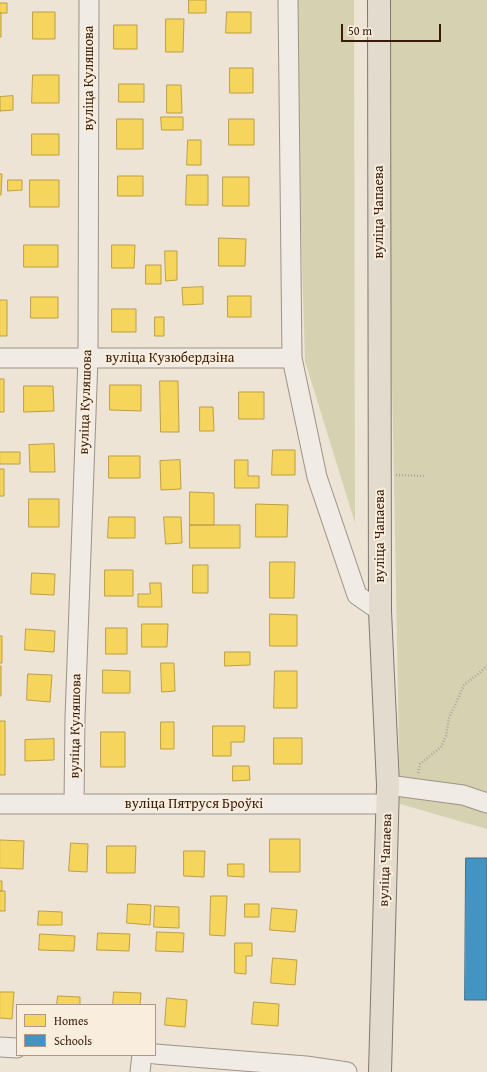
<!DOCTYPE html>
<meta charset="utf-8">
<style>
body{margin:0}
#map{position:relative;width:487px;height:1072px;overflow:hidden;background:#ede4d6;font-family:"Gentium Book Plus",serif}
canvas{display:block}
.legend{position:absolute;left:16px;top:1004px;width:140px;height:52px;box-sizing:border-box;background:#f9eede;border:1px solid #ac9a88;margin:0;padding:5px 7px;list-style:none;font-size:12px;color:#391c08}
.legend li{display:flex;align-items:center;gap:8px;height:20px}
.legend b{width:20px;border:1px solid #ac9a88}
.scale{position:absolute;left:341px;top:24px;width:100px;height:18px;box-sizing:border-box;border:2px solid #391c08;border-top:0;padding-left:5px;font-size:12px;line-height:14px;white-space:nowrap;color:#391c08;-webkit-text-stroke:3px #f9eede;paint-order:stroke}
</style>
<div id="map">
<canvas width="487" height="1072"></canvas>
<ul class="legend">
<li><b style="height:11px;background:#f6d55c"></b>Homes</li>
<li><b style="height:11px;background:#4393c3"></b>Schools</li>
</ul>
<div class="scale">50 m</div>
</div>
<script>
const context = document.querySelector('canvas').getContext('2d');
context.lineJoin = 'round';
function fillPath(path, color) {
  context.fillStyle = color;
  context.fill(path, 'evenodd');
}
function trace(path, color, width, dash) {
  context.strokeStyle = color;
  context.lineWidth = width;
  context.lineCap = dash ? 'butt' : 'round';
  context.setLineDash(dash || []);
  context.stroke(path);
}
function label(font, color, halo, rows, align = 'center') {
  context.font = font + ' "Gentium Book Plus",serif';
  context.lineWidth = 4;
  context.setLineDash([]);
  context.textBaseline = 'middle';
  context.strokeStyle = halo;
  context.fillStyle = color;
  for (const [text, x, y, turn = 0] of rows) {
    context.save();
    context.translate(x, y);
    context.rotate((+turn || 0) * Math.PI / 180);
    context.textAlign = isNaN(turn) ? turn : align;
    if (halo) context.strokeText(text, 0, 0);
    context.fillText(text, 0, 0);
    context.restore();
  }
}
fillPath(new Path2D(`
 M 294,0 L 354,0 L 355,523 L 305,361 Z
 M 385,0 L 487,0 L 487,829 L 400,804 Z`), '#d6d1b1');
const homes = new Path2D(`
 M 189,0 L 206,0 L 206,13 L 189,13 Z
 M 0,3 L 7,3 L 7,13 L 0,13 Z
 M 33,12 L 55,12 L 55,39 L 33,39 Z
 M 227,12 L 251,12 L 251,33 L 226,33 Z
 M 0,13 L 1,13 L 1,37 L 0,37 Z
 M 166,19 L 184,19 L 183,52 L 166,52 Z
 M 114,25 L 137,25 L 137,49 L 114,49 Z
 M 230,68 L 253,68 L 253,93 L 230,93 Z
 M 33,75 L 59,75 L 59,103 L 32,103 Z
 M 119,84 L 144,84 L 144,102 L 119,102 Z
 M 167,85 L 181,85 L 182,113 L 167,113 Z
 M 13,96 L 13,110 L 0,111 L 0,97 Z
 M 161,117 L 183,117 L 183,130 L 162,130 Z
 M 117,119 L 143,119 L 143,149 L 117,149 Z
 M 229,119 L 254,119 L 254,145 L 229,145 Z
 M 32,134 L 59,134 L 59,155 L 32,155 Z
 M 188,140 L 201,140 L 201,165 L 187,165 Z
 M 0,174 L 2,174 L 1,195 L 0,195 Z
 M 187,175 L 208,175 L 208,205 L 186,205 Z
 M 118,176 L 143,176 L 143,196 L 118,196 Z
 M 223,177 L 249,177 L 249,206 L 223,206 Z
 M 8,180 L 22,180 L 22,190 L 8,191 Z
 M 30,180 L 59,180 L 59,207 L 30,207 Z
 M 219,238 L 246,239 L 245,266 L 219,266 Z
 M 24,245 L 58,245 L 58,267 L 24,267 Z
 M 112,245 L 135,245 L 134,268 L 112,268 Z
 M 165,251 L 177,251 L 177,280 L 166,281 Z
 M 146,265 L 161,265 L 161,284 L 146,284 Z
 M 203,287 L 203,304 L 183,305 L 182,288 Z
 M 228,296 L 251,296 L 251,317 L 228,317 Z
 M 31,297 L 58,297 L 58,318 L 31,318 Z
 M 0,300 L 7,300 L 7,336 L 0,336 Z
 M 112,309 L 136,309 L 136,332 L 112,332 Z
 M 155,317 L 164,317 L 164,336 L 155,336 Z
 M 0,379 L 4,379 L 4,412 L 0,412 Z
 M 160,381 L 178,381 L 179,432 L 161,432 Z
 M 110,385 L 141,385 L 141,411 L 110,410 Z
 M 24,386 L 53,386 L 54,411 L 24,412 Z
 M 239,392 L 264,392 L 264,419 L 239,419 Z
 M 200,407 L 213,407 L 214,431 L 200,431 Z
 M 54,444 L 55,472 L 30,472 L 29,445 Z
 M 273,450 L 295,450 L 295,475 L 272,475 Z
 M 0,452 L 20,452 L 20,464 L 0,464 Z
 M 109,456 L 140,456 L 140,478 L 109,478 Z
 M 180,460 L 181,489 L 161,490 L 160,461 Z
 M 235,460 L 248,460 L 248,476 L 259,476 L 259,488 L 235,488 Z
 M 0,469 L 4,469 L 4,496 L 0,496 Z
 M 190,492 L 214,493 L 214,525 L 190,525 Z
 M 29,499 L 59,499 L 59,527 L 29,527 Z
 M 256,504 L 288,505 L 287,537 L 256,537 Z
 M 109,517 L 135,517 L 135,538 L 108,538 Z
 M 164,517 L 181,517 L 182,543 L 166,544 Z
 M 190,525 L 240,525 L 240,548 L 190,548 Z
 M 270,562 L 295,562 L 294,598 L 270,598 Z
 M 193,565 L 208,565 L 208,593 L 193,593 Z
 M 105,570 L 133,570 L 133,596 L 105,596 Z
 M 32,573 L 55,574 L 54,595 L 31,594 Z
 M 150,583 L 161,583 L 162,607 L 138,607 L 138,594 L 150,594 Z
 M 270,614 L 297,615 L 297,646 L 270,646 Z
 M 142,624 L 168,624 L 167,647 L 142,647 Z
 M 106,628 L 127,628 L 127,654 L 106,654 Z
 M 26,629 L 55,631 L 54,652 L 25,650 Z
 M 0,636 L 2,636 L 2,663 L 0,663 Z
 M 225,652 L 250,652 L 250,665 L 225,666 Z
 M 161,663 L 174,663 L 175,691 L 162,692 Z
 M 0,666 L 1,666 L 1,696 L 0,696 Z
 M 103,670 L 130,671 L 130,693 L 103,693 Z
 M 275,671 L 297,671 L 297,708 L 274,708 Z
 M 28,674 L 52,675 L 50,702 L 27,700 Z
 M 0,721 L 5,721 L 5,775 L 0,775 Z
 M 161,722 L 174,722 L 174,749 L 161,749 Z
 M 213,726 L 245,726 L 244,742 L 231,742 L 231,756 L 213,756 Z
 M 101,732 L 125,732 L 125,767 L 101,767 Z
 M 274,738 L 302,738 L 302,764 L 274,764 Z
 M 54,739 L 54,760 L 25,761 L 25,740 Z
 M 233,766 L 249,766 L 250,780 L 233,781 Z
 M 270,839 L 300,839 L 300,872 L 270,872 Z
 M 0,840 L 24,841 L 23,869 L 0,868 Z
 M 71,843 L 88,844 L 87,872 L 69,871 Z
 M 107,846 L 136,846 L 135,873 L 107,873 Z
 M 184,851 L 205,851 L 204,877 L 184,876 Z
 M 228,864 L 244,864 L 244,877 L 228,876 Z
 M 0,881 L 2,881 L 2,891 L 0,891 Z
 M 0,891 L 5,891 L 5,911 L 0,911 Z
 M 211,896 L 227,896 L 225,936 L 210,935 Z
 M 128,904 L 151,905 L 150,925 L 127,923 Z
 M 245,904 L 259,904 L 259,917 L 245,917 Z
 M 155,906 L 179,907 L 179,928 L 154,927 Z
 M 272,908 L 297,910 L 295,932 L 270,930 Z
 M 39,911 L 62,912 L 62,925 L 38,925 Z
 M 157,932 L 184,933 L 183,952 L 156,951 Z
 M 98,933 L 130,934 L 129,951 L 97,950 Z
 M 40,934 L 75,936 L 74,951 L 39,950 Z
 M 235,943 L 252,943 L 252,956 L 246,956 L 246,974 L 235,973 Z
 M 273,958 L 297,960 L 295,985 L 271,983 Z
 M 0,992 L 14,992 L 12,1019 L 0,1018 Z
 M 114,992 L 141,993 L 140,1005 L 113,1005 Z
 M 58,996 L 80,997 L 80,1005 L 57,1005 Z
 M 167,998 L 187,1000 L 185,1027 L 165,1025 Z
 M 254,1002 L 279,1004 L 278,1026 L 252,1024 Z`);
fillPath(homes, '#f6d55c');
trace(homes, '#bd9e43', 1);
const schools = new Path2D(`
 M 466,858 L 487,858 L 487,1000 L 465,1000 Z`);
fillPath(schools, '#4393c3');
trace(schools, '#406f8b', 1);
const minor = new Path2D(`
 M 288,0 L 292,358 L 317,477 L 357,595 L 380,611
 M 0,358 L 292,358
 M 388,785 L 463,795 L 487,803
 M 0,804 L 387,804
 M 74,804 L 75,718 L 88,358 L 89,0
 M 0,1047 L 17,1048
 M 155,1054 L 306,1066 L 347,1072
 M 140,1072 L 142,1055`);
const major = new Path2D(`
 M 379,0 L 380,611 L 388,785 L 380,1072`);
trace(minor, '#9c9388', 21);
trace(major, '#81786e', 24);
trace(new Path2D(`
 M 396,475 L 425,476
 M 418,773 L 420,764 L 441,747 L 446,736 L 449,718 L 464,685 L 478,674 L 487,666`), '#aca59e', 2.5, [1, 2]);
trace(minor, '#f0ebe4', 19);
trace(major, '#e3dbce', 22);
label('14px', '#391c08', '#f9eede', [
 ["вуліца Куляшова",89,78,-90],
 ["вуліца Чапаева",379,212,-90],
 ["вуліца Кузюбердзіна",170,358],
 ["вуліца Куляшова",86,402,-88],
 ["вуліца Чапаева",380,536,-90],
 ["вуліца Куляшова",76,726,-89],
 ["вуліца Пятруся Броўкі",194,804],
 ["вуліца Чапаева",386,860,-88]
]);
</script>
